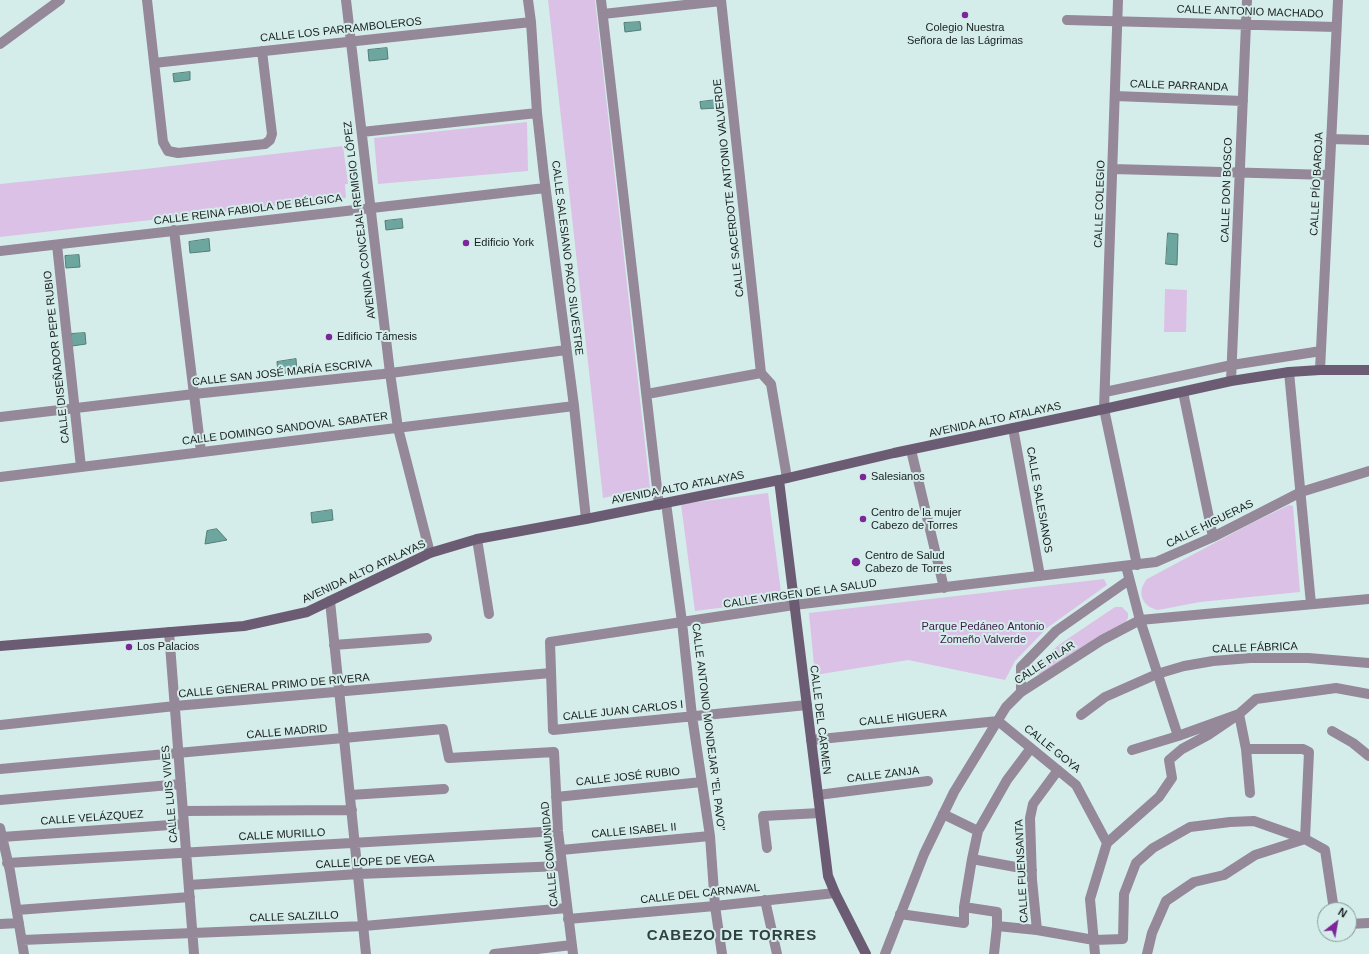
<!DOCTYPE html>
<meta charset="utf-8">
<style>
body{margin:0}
#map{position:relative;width:1369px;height:954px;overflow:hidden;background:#d5edea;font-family:Arial,sans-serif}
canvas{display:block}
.north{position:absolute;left:1317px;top:902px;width:40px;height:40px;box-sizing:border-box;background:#d5edea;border:1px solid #899b98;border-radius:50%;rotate:31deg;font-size:11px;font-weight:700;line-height:16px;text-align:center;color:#161f1e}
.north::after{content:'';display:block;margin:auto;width:14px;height:18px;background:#7b2797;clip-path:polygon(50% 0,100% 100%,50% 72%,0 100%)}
</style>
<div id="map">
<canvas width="1369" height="954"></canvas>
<div class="north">N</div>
</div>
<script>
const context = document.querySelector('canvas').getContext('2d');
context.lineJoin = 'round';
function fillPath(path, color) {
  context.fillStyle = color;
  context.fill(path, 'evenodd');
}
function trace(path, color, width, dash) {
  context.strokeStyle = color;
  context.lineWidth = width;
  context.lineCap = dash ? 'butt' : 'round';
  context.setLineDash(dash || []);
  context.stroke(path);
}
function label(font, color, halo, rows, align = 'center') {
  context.font = font + ' Arial,sans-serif';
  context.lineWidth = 4;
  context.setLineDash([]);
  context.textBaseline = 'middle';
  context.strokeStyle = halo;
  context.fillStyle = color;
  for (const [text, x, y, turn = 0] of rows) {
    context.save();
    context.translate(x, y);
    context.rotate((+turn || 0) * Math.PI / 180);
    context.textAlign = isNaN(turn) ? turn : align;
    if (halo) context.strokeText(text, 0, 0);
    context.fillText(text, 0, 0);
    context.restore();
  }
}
fillPath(new Path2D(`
 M 548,0 L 595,0 L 650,488 L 603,498 Z
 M 527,122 L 528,171 L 378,184 L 374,138 Z
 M 343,146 L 348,184 L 345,184 L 346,198 L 0,237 L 0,184 L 145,169 Z
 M 1165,289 L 1187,290 L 1186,332 L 1164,332 Z
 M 768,493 L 782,600 L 695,611 L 681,504 Z
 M 1289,505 L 1293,506 L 1300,592 L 1200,602 L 1158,610 C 1142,607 1136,592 1147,579 L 1252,523 Z
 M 1104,579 L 1107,585 L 1047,628 L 1015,661 L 1005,680 L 908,660 L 815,675 L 809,613 Z
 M 1115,607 L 1122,607 L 1128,613 L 1128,618 L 1125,623 L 1104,634 L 1072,653 L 1042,675 L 1037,673 L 1034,669 L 1035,665 L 1060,644 Z`), '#dac1e5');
const water = new Path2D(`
 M 640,22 L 641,30 L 625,32 L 624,23 Z
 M 387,48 L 388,59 L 369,61 L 368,50 Z
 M 190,72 L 190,80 L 174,82 L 173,74 Z
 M 716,100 L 717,108 L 701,109 L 700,102 Z
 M 402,219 L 403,228 L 386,230 L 385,221 Z
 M 1168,233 L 1178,234 L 1177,265 L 1166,264 Z
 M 209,239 L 210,251 L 190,253 L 189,242 Z
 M 79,255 L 80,267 L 66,268 L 65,256 Z
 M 85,333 L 86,344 L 72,346 L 71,334 Z
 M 296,359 L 297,372 L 278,374 L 277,362 Z
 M 332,510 L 333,520 L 312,523 L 311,513 Z
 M 217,529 L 227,540 L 205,544 L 207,531 Z`);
fillPath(water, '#6da69f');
trace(water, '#537e78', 1);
trace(new Path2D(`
 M 147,0 L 163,142 L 168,151 L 178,153 L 265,144 L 270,140 L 272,134 L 262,51
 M 346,0 L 390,373 L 398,428 L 430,553
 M 528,0 L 531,22 L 537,113 L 544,176 L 574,406 L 586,519
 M 601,0 L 659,505
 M 721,0 L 761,373
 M 1118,0 L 1104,409 L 1137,565
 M 603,14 L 721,1
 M 1067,20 L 1336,27
 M 0,44 L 60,0
 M 154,63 L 531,22
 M 1115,96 L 1243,101
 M 362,132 L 537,113
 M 1331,139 L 1369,140
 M 1113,169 L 1329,175
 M 174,230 L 201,452
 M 57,245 L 81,467
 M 0,251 L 545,188
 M 1320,370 L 1338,0
 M 1289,372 L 1311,604
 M 761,373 L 771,384 L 787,478
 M 1231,381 L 1247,0
 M 1105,392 L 1232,365 L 1321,351
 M 1183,392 L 1213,537
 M 647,394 L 761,373
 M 0,417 L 194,394 L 383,374 L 566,350
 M 1013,428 L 1040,576
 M 911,450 L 944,588
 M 0,477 L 574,406
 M 666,503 L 682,622 L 692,716 L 710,836 L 715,906 L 722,954
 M 477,539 L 489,614
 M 1126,566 L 1140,620 L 1178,736
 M 330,601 L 366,954
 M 169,632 L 194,954
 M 334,645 L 427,638
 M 1021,692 L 1021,667 L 1056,631 L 1129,580
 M 807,705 L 553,730 L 550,642 L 794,605 L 1156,562 L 1213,537 L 1301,492 L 1369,471
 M 1081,715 L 1105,697 L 1157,674 L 1184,666 L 1213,661 L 1250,658 L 1308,658 L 1369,663
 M 0,725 L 175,706 L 551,673
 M 1332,731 L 1353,743 L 1369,756
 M 811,740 L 998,721 L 1076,785 L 1107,843
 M 1132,750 L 1178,736 L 1239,714 L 1256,699 L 1336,688 L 1369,694
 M 0,769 L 443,729 L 449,758 L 554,752 L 558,831 L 573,954
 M 350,795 L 444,789
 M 818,795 L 928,781
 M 556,797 L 702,782
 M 0,800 L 181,784
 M 183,811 L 352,810
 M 943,814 L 978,831
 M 0,828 L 10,871 L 24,954
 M 2,837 L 184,824
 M 767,848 L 763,816 L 820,813
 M 561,850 L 710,836
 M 972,859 L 1032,870
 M 7,863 L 558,831
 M 189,885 L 359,874 L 562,866
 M 765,900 L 777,954
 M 964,907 L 997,912 L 997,926
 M 17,910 L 190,897
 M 900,914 L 964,923 L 964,907 L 972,859 L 978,831 L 1007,780 L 1031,748
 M 568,919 L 715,906 L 835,893
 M 0,924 L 19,923
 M 1349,924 L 1369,923
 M 1037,930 L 1032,880 L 1030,818 L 1033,804 L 1058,770
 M 22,940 L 364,926 L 567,908
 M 494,954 L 572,945
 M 885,954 L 924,854 L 954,792 L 1006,707 L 1021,692 L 1102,640 L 1140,620 L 1369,599
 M 994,954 L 997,926 L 1037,930 L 1094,940 L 1123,939 L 1124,894 L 1136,863 L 1153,848 L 1190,827 L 1230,822 L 1254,821 L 1305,839 L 1309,752 L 1303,749 L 1246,749
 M 1095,954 L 1090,899 L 1107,843 L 1159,797 L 1172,778 L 1169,760 L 1182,749 L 1208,735 L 1239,714 L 1246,749 L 1250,793
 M 1147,954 L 1152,933 L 1166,901 L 1194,882 L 1224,875 L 1255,855 L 1305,839 L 1325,850 L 1334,910`), '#948899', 10);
trace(new Path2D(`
 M 779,480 L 828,876 L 835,893 L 866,954
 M 0,646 L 244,626 L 307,612 L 430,553 L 477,539 L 586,519 L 779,480 L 894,453 L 1104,409 L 1231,381 L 1289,372 L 1320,370 L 1369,370`), '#6c5c73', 10);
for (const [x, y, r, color] of [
 [965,15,4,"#7b2797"],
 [466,243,4,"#7b2797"],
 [329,337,4,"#7b2797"],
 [863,477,4,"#7b2797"],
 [863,519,4,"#7b2797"],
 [856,562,5,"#7b2797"],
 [129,647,4,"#7b2797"]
]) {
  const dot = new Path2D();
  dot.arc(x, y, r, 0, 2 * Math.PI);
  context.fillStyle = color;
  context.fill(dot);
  trace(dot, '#d5edea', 1.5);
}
label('11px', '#161f1e', '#d5edea', [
 ["CALLE ANTONIO MACHADO",1250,12,2],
 ["CALLE LOS PARRAMBOLEROS",341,30,-6],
 ["CALLE PARRANDA",1179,86,2],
 ["CALLE PÍO BAROJA",1317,184,-87],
 ["CALLE SACERDOTE ANTONIO VALVERDE",729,188,-96],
 ["CALLE DON BOSCO",1227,190,-88],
 ["CALLE COLEGIO",1100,204,-88],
 ["CALLE REINA FABIOLA DE BÉLGICA",248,210,-7],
 ["AVENIDA CONCEJAL REMIGIO LÓPEZ",360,220,-97],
 ["CALLE SALESIANO PACO SILVESTRE",567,258,83],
 ["CALLE DISEÑADOR PEPE RUBIO",57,357,-96],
 ["CALLE SAN JOSÉ MARÍA ESCRIVA",282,373,-6],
 ["AVENIDA ALTO ATALAYAS",995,420,-12],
 ["CALLE DOMINGO SANDOVAL SABATER",285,429,-7],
 ["AVENIDA ALTO ATALAYAS",678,488,-11],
 ["CALLE SALESIANOS",1039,500,80],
 ["CALLE HIGUERAS",1210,524,-26],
 ["AVENIDA ALTO ATALAYAS",364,572,-25],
 ["CALLE VIRGEN DE LA SALUD",800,594,-8],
 ["CALLE FÁBRICA",1255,648,-2],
 ["CALLE PILAR",1045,663,-33],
 ["CALLE GENERAL PRIMO DE RIVERA",274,686,-5],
 ["CALLE JUAN CARLOS I",623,711,-6],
 ["CALLE HIGUERA",903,718,-6],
 ["CALLE DEL CARMEN",820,720,83],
 ["CALLE ANTONIO MONDEJAR \"EL PAVO\"",708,727,83],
 ["CALLE MADRID",287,732,-5],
 ["CALLE GOYA",1052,749,39],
 ["CALLE ZANJA",883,775,-7],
 ["CALLE JOSÉ RUBIO",628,777,-6],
 ["CALLE LUIS VIVES",170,794,-95],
 ["CALLE VELÁZQUEZ",92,818,-4],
 ["CALLE ISABEL II",634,831,-5],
 ["CALLE MURILLO",282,835,-3],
 ["CALLE COMUNIDAD",550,854,-95],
 ["CALLE LOPE DE VEGA",375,862,-3],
 ["CALLE FUENSANTA",1022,871,-93],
 ["CALLE DEL CARNAVAL",700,894,-6],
 ["CALLE SALZILLO",294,917,-2]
]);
label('11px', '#161f1e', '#d5edea', [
 ["Colegio Nuestra",965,28,"center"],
 ["Señora de las Lágrimas",965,41,"center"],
 ["Edificio York",474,243],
 ["Edificio Támesis",337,337],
 ["Salesianos",871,477],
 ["Centro de la mujer",871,513],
 ["Cabezo de Torres",871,526],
 ["Centro de Salud",865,556],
 ["Cabezo de Torres",865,569],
 ["Los Palacios",137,647]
], 'left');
label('11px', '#3c1948', '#d5edea', [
 ["Parque Pedáneo Antonio",983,627],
 ["Zomeño Valverde",983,640]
]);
context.letterSpacing = '1px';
label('bold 15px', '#2d413f', '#d5edea', [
 ["CABEZO DE TORRES",732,936]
]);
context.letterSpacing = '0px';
</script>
